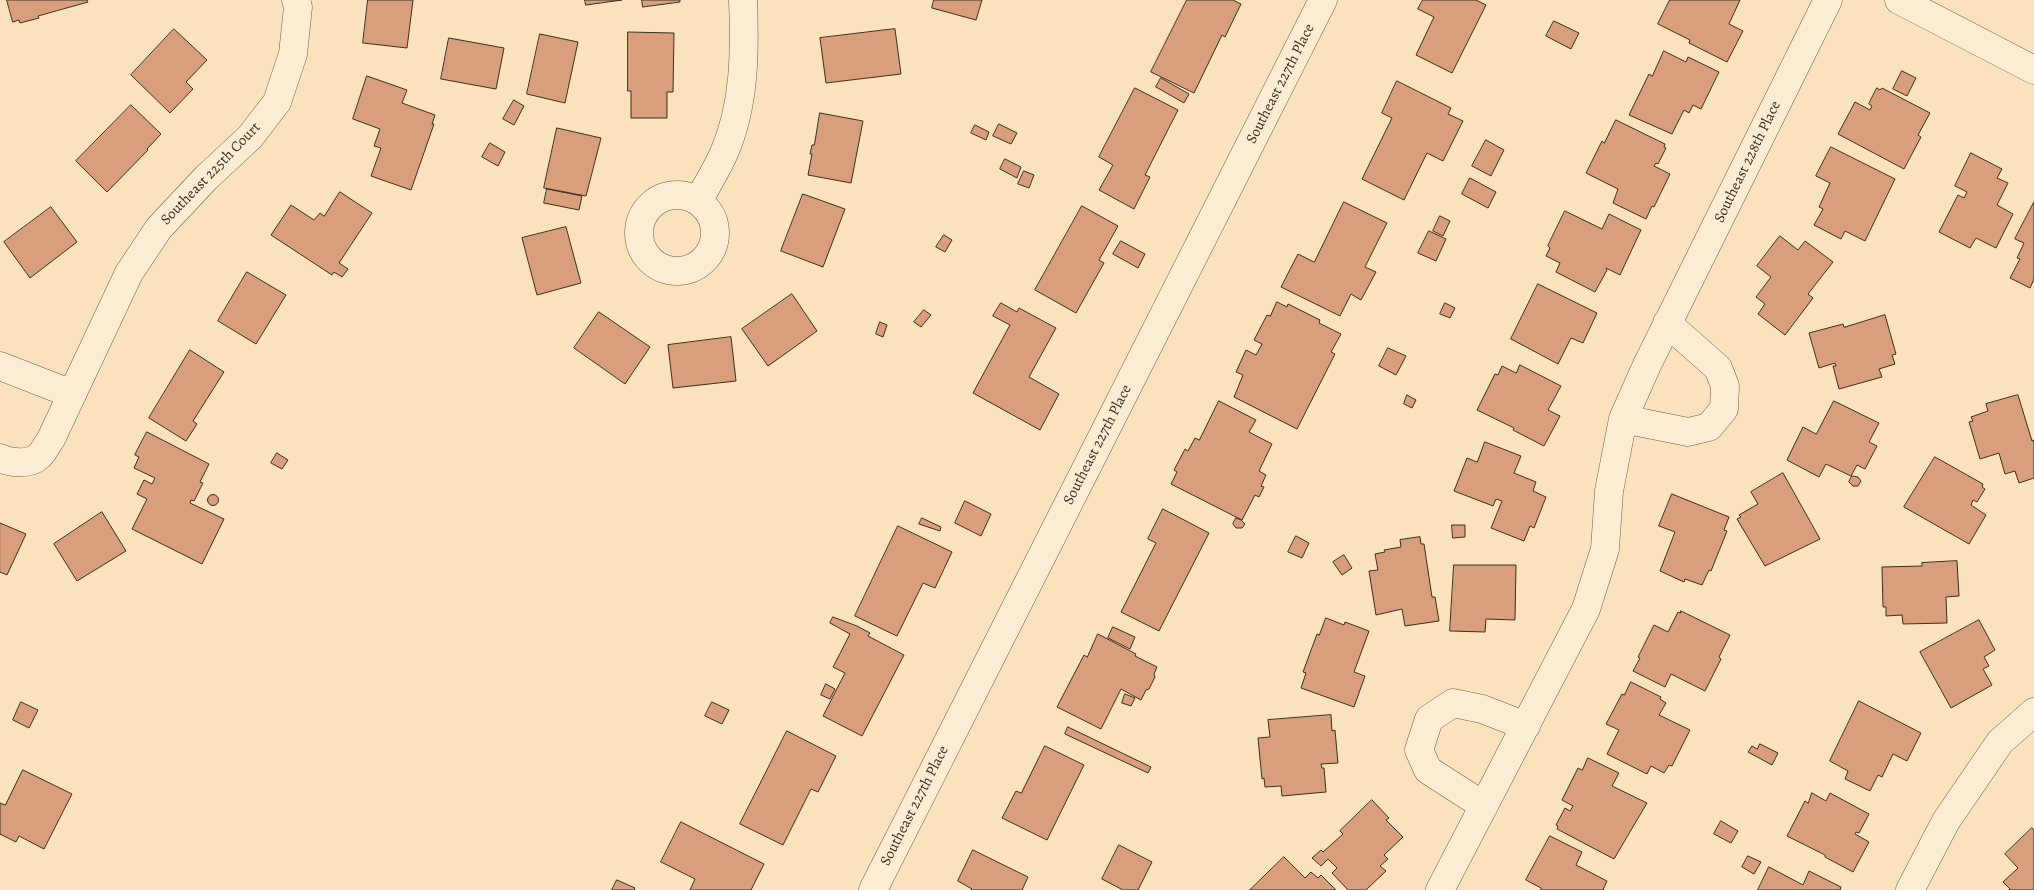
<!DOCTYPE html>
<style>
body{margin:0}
canvas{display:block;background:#fae2bd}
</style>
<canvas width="2034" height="890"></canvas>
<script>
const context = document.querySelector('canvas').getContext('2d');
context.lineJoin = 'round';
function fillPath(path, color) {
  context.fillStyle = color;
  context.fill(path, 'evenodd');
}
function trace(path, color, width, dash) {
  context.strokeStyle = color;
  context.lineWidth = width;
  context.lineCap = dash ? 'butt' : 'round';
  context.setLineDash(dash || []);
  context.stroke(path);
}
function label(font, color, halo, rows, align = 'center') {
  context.font = font + ' Alegreya,serif';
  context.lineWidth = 4;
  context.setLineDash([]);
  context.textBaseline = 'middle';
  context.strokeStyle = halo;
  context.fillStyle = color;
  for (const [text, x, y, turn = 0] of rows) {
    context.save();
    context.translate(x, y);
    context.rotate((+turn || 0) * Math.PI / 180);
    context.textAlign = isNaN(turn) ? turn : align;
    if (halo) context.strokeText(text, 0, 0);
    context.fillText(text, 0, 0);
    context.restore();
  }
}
const building = new Path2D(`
 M 7,0 L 87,0 L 88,2 L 38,16 L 39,18 L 20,23 L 19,20 L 13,22 Z
 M 368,0 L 413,0 L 407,48 L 363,43 Z
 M 585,0 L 622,0 L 586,5 Z
 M 642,0 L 680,0 L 680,2 L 643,7 Z
 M 934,0 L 982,0 L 976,20 L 932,8 Z
 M 1187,0 L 1233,0 L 1241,4 L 1225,37 L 1222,35 L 1194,93 L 1151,72 Z
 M 1423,0 L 1476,0 L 1486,5 L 1452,73 L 1416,55 L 1434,17 L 1418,9 Z
 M 1670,0 L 1740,0 L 1729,24 L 1743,31 L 1727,62 L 1689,43 L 1690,40 L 1658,24 Z
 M 1554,21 L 1579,33 L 1571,49 L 1546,36 Z
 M 174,29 L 207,60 L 186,82 L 193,89 L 170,113 L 131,75 Z
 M 895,29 L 901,74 L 826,83 L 820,38 Z
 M 628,32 L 674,33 L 673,92 L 667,92 L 667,118 L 631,118 L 631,91 L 628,91 Z
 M 540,34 L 578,42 L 565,103 L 527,94 Z
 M 449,38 L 504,48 L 496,89 L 441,79 Z
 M 1664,51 L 1686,62 L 1688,57 L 1719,72 L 1701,109 L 1693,105 L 1689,113 L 1684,110 L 1672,134 L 1629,115 L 1649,74 L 1652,76 Z
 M 1902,71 L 1916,78 L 1907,96 L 1893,89 Z
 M 367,76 L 407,90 L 402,103 L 435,115 L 432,124 L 434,124 L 411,190 L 371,176 L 381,148 L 374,146 L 380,129 L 353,119 Z
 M 1161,78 L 1189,94 L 1184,103 L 1156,87 Z
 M 1397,81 L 1451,108 L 1448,114 L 1463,121 L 1443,161 L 1427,153 L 1404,200 L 1362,179 L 1392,118 L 1382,113 Z
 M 1135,88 L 1178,110 L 1145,175 L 1150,177 L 1134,209 L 1099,190 L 1113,165 L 1099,157 Z
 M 1877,88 L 1880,90 L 1882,88 L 1930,113 L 1918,135 L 1921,137 L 1904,169 L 1838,134 L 1855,102 L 1870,110 L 1872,106 L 1869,104 Z
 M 514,100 L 524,106 L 514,125 L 503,119 Z
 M 131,105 L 161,134 L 147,149 L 148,150 L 107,192 L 76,161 Z
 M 820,113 L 863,121 L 851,183 L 808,175 L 812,154 L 810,154 L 812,145 L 814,145 Z
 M 1616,120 L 1665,144 L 1664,147 L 1666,148 L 1658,164 L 1656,163 L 1654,166 L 1670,174 L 1654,207 L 1652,206 L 1646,219 L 1613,203 L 1618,189 L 1586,173 L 1602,141 L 1604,143 Z
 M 999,124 L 1017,133 L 1011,144 L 993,136 Z
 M 975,125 L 989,132 L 986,140 L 971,133 Z
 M 557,128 L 601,138 L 586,196 L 544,188 Z
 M 1486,140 L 1504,150 L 1491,176 L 1472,166 Z
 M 490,143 L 505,152 L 498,166 L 482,157 Z
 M 1831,147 L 1895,179 L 1865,241 L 1845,231 L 1841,239 L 1814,225 L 1823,209 L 1819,207 L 1830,183 L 1816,176 Z
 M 1971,153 L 2002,169 L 1997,178 L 2008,183 L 1997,205 L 2013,214 L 1996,248 L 1976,238 L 1970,248 L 1939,232 L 1958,195 L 1964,198 L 1967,192 L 1955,186 Z
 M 1005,159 L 1021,167 L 1017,178 L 1000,169 Z
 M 1024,171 L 1034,175 L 1029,188 L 1018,184 Z
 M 1470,178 L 1496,192 L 1488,208 L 1462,194 Z
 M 547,189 L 582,196 L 579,210 L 544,203 Z
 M 340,192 L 372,213 L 339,263 L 348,269 L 342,277 L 334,272 L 332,275 L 271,235 L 291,205 L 314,220 L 320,213 L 324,216 Z
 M 803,194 L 845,209 L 823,267 L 781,251 Z
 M 1344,202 L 1387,223 L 1365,267 L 1376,272 L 1361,300 L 1351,294 L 1340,316 L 1281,287 L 1298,254 L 1314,262 Z
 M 2034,202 L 2034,279 L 2030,288 L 2010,278 L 2020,259 L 2017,258 L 2024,243 L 2015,239 Z
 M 1082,206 L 1118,226 L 1099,260 L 1104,263 L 1076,313 L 1035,290 Z
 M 51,207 L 77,242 L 30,278 L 4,242 Z
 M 1565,211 L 1602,229 L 1609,214 L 1641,230 L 1620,275 L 1606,268 L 1607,270 L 1595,292 L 1556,272 L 1560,263 L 1546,256 L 1550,248 L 1548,246 Z
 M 1440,216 L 1450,221 L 1443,236 L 1433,231 Z
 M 566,227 L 581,283 L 537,295 L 522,238 Z
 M 1429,231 L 1446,239 L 1436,261 L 1418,253 Z
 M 944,235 L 952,240 L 945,252 L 936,247 Z
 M 1780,236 L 1798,250 L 1805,241 L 1833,262 L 1808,294 L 1813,298 L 1785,335 L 1758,314 L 1765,304 L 1756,297 L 1771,277 L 1757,266 Z
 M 1121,241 L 1145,254 L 1138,268 L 1113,254 Z
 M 247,272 L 286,295 L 256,344 L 218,321 Z
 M 1538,284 L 1597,313 L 1583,343 L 1571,338 L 1558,364 L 1511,339 Z
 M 792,294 L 817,331 L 768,366 L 742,329 Z
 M 1277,302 L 1287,307 L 1288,304 L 1320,320 L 1319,323 L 1341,334 L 1331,352 L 1335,354 L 1297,429 L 1234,397 L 1243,375 L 1236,372 L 1246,350 L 1256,355 L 1262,344 L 1254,340 L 1267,315 L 1270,316 Z
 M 1001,303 L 1017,312 L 1019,308 L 1056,328 L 1029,377 L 1059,394 L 1040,430 L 973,393 L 1010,325 L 993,316 Z
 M 1445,303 L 1455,308 L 1450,318 L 1440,314 Z
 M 924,310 L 931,315 L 921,327 L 914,322 Z
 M 599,312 L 650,347 L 625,384 L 574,348 Z
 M 1885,315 L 1896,354 L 1892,355 L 1895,364 L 1879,369 L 1882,377 L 1839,389 L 1833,366 L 1836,366 L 1835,363 L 1819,368 L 1809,333 L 1843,324 L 1844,327 Z
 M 880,322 L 887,325 L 883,337 L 876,334 Z
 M 731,337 L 736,381 L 673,388 L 668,345 Z
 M 1388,348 L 1406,356 L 1396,375 L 1379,366 Z
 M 190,350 L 224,372 L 193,421 L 197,424 L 186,441 L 149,418 Z
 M 1520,365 L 1561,386 L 1548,410 L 1560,416 L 1544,446 L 1513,430 L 1514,428 L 1477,410 L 1495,374 L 1498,375 L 1502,366 L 1516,373 Z
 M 1407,395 L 1416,400 L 1412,408 L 1404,404 Z
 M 2018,395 L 2032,441 L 2034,440 L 2034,478 L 2019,483 L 2015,471 L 2005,474 L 1999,453 L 1980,459 L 1969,422 L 1973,421 L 1971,417 L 1988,411 L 1986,404 Z
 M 1219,401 L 1256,420 L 1249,432 L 1272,444 L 1259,471 L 1266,475 L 1261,486 L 1264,487 L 1259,497 L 1255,495 L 1242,520 L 1171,484 L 1177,472 L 1174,470 L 1185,449 L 1188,451 L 1195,438 L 1199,440 Z
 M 1834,401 L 1879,423 L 1869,442 L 1877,446 L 1865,469 L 1857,465 L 1851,476 L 1826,464 L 1819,477 L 1787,460 L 1803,427 L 1816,434 Z
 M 147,432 L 209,464 L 200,482 L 203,483 L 194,501 L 191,500 L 190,503 L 224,519 L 202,564 L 132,529 L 147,499 L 137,494 L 144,480 L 152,484 L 155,478 L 134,468 L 139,457 L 135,455 Z
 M 1485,442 L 1521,456 L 1514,473 L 1536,482 L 1533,491 L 1546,497 L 1534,528 L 1530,526 L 1524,541 L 1491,528 L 1502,501 L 1496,499 L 1493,506 L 1454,491 L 1467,458 L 1477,462 Z
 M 277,453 L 288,460 L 282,469 L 271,463 Z
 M 1935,457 L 1983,484 L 1982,487 L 1985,489 L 1977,502 L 1973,500 L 1971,505 L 1986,515 L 1969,544 L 1904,507 Z
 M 1783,473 L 1820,539 L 1765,566 L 1737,519 L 1741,517 L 1739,515 L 1758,504 L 1751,492 Z
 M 1852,476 L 1858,477 L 1861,481 L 1858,486 L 1853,486 L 1849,482 Z
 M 1672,494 L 1729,517 L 1724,530 L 1727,531 L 1711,571 L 1709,570 L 1702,585 L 1685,579 L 1684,582 L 1660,571 L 1675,532 L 1659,526 Z
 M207.5 500a5.5 5.5 0 1 1 11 0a5.5 5.5 0 1 1-11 0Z
 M 965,501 L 991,514 L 981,536 L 955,523 Z
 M 1163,509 L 1209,533 L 1159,631 L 1121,612 L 1156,543 L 1148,539 Z
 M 102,512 L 126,551 L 77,581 L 54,544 Z
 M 922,518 L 941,527 L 940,531 L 919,524 Z
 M 1236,518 L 1241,520 L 1245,524 L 1242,528 L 1236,528 L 1233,524 Z
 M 0,523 L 26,534 L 7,575 L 0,572 Z
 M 1452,525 L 1465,525 L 1465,537 L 1453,538 Z
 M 898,526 L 952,552 L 935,588 L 923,583 L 897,636 L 855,616 Z
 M 1296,536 L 1309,543 L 1302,558 L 1288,552 Z
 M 1420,537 L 1421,544 L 1424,544 L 1432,597 L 1435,597 L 1439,621 L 1405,626 L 1402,609 L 1376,615 L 1369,571 L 1378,570 L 1375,554 L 1385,552 L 1384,550 L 1401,547 L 1400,540 Z
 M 1344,555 L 1352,568 L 1342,575 L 1333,562 Z
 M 1957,561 L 1959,596 L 1946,597 L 1947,623 L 1903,624 L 1902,615 L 1886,616 L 1886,607 L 1883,607 L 1882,567 L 1922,566 L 1922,563 Z
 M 1454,565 L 1516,565 L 1515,620 L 1486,619 L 1485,632 L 1450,631 Z
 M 1681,611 L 1730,635 L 1719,657 L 1721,659 L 1705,691 L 1671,674 L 1665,687 L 1633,671 L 1640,658 L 1638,657 L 1654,625 L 1668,632 L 1678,612 L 1680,613 Z
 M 833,617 L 857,626 L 870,633 L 868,636 L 904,655 L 862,736 L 823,716 L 845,673 L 833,667 L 850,634 L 830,623 Z
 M 1326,618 L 1344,625 L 1345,622 L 1369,631 L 1354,672 L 1365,676 L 1354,707 L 1301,688 L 1306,673 L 1303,672 L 1317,634 L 1319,635 Z
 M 1979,620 L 1995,650 L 1984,657 L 1989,666 L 1983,669 L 1992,685 L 1951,708 L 1920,652 Z
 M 1113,627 L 1135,637 L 1130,649 L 1108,638 Z
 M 1098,634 L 1136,654 L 1135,656 L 1157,667 L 1154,674 L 1155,677 L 1149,689 L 1146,690 L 1141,700 L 1121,689 L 1101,729 L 1057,707 L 1084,655 L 1087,657 Z
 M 1631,682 L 1661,697 L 1660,699 L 1666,703 L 1659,715 L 1690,730 L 1672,766 L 1669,765 L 1664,773 L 1651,766 L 1647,774 L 1607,754 L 1619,730 L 1606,724 L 1622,694 L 1624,695 Z
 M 826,684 L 835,689 L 830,699 L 821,695 Z
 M 1125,694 L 1135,698 L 1131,706 L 1122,703 Z
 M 1859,701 L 1921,733 L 1907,761 L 1893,754 L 1882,777 L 1878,775 L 1870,791 L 1845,779 L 1848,771 L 1830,761 Z
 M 21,702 L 38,710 L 29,728 L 13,720 Z
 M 712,702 L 729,710 L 722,724 L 705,716 Z
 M 1331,715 L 1332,731 L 1335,730 L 1338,763 L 1321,764 L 1322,768 L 1324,768 L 1326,792 L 1282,796 L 1281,786 L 1265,787 L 1264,778 L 1262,779 L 1258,738 L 1270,737 L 1268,720 Z
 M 1068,727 L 1151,767 L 1148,773 L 1065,734 Z
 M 787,731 L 836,756 L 818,792 L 811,789 L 783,845 L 740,824 Z
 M 1760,744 L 1778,753 L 1772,765 L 1748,752 L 1752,746 L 1757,749 Z
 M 1045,746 L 1084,765 L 1047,840 L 1002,818 L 1016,791 L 1021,793 Z
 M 1588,758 L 1619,773 L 1612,786 L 1647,803 L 1614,859 L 1557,829 L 1558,826 L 1556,825 L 1565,808 L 1570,811 L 1573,806 L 1562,800 L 1578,768 L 1582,770 Z
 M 23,770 L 72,794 L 44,849 L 19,836 L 16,842 L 0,834 L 0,803 L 5,805 Z
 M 1812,793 L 1826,801 L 1830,793 L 1869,814 L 1859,833 L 1856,832 L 1855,834 L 1869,842 L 1853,872 L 1825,857 L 1825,855 L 1787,836 L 1805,801 L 1808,803 Z
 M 1372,800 L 1389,818 L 1386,820 L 1403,837 L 1384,855 L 1388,859 L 1380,866 L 1386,871 L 1366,890 L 1348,890 L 1332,873 L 1337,868 L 1328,859 L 1321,866 L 1312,858 L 1321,850 L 1323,852 L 1343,834 L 1340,831 Z
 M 1721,821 L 1738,831 L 1731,843 L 1714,834 Z
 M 681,822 L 764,864 L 751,890 L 690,890 L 695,879 L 661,862 Z
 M 2032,828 L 2034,830 L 2034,890 L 2009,890 L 2010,889 L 2003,882 L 2018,868 L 2005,854 Z
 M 1550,836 L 1582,852 L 1576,865 L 1607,881 L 1603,890 L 1541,890 L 1541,888 L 1526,880 Z
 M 1119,845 L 1152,862 L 1138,890 L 1123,890 L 1102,879 Z
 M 973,850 L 1028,877 L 1022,890 L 971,890 L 972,889 L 958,881 Z
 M 1748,856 L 1761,862 L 1754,874 L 1742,867 Z
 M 1284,857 L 1305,878 L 1311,872 L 1318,878 L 1321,875 L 1336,890 L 1250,890 Z
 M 1769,867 L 1803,885 L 1809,871 L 1841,887 L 1840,890 L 1758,890 Z
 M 617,880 L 635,888 L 634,890 L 612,890 Z`);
fillPath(building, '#d99e7c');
trace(building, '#3d3020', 1);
const minor = new Path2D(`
 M 1899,0 L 2034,70
 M639 233a38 38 0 1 1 76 0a38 38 0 1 1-76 0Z
 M 698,201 C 707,185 717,169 724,153 C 745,105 745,51 743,0
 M 0,366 L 72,394
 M 1623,419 L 1688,432 L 1709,427 L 1724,409 L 1725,386 L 1718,368 L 1667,323
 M 0,458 C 10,463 30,465 39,456 C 44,452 47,444 51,439 L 129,273 L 159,228 L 206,178 L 250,137 L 277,102 L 293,54 L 298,7 L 296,0
 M 1484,806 L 1428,770 L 1419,750 L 1429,719 L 1453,703 L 1482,709 L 1526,726
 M 873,890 L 1323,0
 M 1440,890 L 1586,609 L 1605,549 L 1609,491 L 1623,419 L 1647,365 L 1828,0
 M 1910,890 L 1946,821 L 2000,742 L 2034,712`);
trace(minor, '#6c5c47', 29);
trace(minor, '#fcecd4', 28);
label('15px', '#3d3020', '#fcecd4', [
 ["Southeast 227th Place",1281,84,-63],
 ["Southeast 228th Place",1748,162,-64],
 ["Southeast 225th Court",211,174,-46],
 ["Southeast 227th Place",1098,445,-63],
 ["Southeast 227th Place",915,806,-63]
]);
</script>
